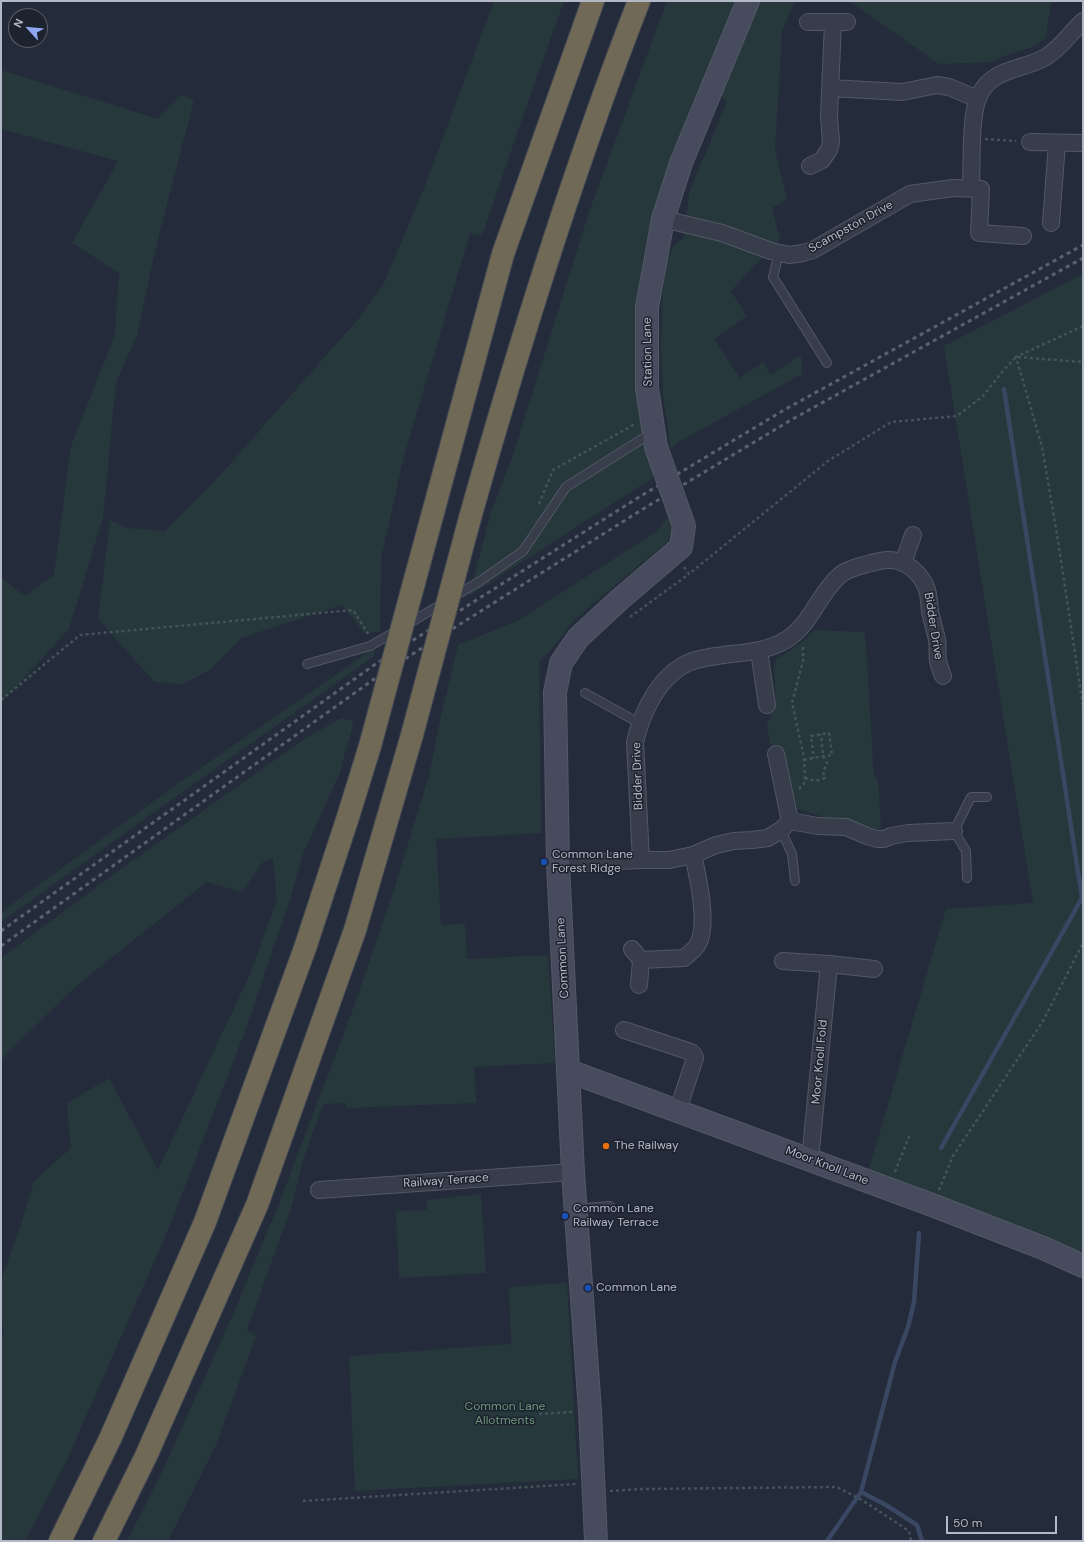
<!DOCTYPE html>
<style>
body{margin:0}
#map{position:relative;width:1084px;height:1542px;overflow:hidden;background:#242b3a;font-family:"DM Sans",sans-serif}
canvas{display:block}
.frame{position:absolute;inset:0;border:2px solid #b3b8c6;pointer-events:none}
.north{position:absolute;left:8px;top:8px;width:40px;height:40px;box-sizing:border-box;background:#1d222f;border:1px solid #595e6b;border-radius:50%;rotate:297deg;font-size:11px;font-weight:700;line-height:16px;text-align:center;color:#b3b8c6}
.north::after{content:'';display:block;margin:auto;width:14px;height:18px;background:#8da8f1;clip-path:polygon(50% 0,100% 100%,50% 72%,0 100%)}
.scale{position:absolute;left:946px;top:1516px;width:111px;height:18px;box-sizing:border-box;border:2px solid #b3b8c6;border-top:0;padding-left:5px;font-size:12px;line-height:14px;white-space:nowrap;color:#b3b8c6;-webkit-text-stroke:3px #1d222f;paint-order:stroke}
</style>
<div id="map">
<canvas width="1084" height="1542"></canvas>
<div class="frame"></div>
<div class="north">N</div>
<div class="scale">50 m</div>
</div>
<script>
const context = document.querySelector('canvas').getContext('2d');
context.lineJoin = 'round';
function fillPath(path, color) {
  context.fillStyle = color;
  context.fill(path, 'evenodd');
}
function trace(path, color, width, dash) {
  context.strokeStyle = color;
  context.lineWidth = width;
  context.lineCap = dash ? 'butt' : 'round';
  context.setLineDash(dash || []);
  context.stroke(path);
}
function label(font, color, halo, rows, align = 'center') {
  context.font = font + ' "DM Sans",sans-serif';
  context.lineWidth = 3;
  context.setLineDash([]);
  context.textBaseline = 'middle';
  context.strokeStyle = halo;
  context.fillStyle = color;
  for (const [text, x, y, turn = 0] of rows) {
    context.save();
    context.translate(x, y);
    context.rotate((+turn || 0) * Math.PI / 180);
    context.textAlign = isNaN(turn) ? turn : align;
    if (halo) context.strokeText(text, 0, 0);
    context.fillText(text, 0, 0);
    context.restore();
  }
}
fillPath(new Path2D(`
 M 494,1 L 564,1 L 523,116 L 482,236 L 470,233 L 404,456 L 381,559 L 380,631 L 365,634 L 342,605 L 241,638 L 208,671 L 183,684 L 155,682 L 129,654 L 98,618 L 110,520 L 127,528 L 165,531 L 222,473 L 360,317 L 384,283 L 425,186 Z
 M 667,1 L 735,1 L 668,164 L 656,202 L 644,250 L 638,299 L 656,472 L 651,479 L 469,596 L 492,509 L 513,455 L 590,209 Z
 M 759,1 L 795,1 L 782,31 L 775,150 L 787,199 L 772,208 L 780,239 L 731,291 L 747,316 L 714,339 L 740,378 L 763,362 L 771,375 L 801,355 L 802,374 L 677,443 L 671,450 L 663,396 L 661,347 L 663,290 L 668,258 L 673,248 L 679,241 L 683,239 L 690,190 L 727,102 L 721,96 L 721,93 Z
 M 849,1 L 1051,1 L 1046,38 L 1033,47 L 1001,57 L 992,62 L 939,64 Z
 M 1,70 L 158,119 L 182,95 L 194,100 L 155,251 L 137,335 L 116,383 L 103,517 L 69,629 L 1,703 L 1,578 L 25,596 L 54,575 L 71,446 L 115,335 L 119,273 L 72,243 L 118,161 L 1,129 Z
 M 1083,274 L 1083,1252 L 868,1172 L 946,909 L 1033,903 L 944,346 Z
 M 668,518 L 672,529 L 668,541 L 575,619 L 551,650 L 539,661 L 541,833 L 436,839 L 441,925 L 465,924 L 467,959 L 548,955 L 555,1063 L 474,1067 L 476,1103 L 347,1108 L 346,1103 L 323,1104 L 302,1163 L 292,1205 L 247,1330 L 256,1336 L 216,1445 L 168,1541 L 127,1541 L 161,1474 L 231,1319 L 280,1201 L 353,1009 L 393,893 L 429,775 L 441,716 L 458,645 L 519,620 L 654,533 Z
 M 814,630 L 865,632 L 874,776 L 878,779 L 881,827 L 878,829 L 873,829 L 852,821 L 838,818 L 824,817 L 797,809 L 789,790 L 778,746 L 770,744 L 767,724 L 776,704 L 774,666 L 776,660 L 806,639 Z
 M 376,647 L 373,657 L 181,793 L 1,922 L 1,913 L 8,907 L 176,785 Z
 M 341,718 L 354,721 L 339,775 L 303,854 L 290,899 L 247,1026 L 168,1230 L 67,1460 L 25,1541 L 1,1541 L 1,1338 L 4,1336 L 1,1314 L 1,1280 L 20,1228 L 34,1181 L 71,1148 L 67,1103 L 109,1078 L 158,1170 L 250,974 L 277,900 L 273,858 L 263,862 L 242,892 L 207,882 L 77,985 L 1,1060 L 1,958 L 121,869 L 303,740 Z
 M 481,1194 L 486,1273 L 399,1278 L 396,1211 L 427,1210 L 427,1200 Z
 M 567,1283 L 578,1479 L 355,1491 L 349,1356 L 511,1344 L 509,1287 Z`), '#27383c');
trace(new Path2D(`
 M 941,1148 L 1082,898 L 1004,389
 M 861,1492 L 886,1505 L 917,1525 L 922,1541
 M 827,1541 L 861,1492 L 895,1362 L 908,1327 L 914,1302 L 919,1233`), '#3a4762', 4.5);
const lane = new Path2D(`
 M 779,253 L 773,277 L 827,363
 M 408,624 L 480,581 L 523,551 L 566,487 L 653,432
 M 307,664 L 370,646 L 398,630
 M 585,693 L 639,723
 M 781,830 L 792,854 L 795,881
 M 967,878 L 966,851 L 954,831 L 971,797 L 987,797
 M 576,1209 L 610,1206`);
const street = new Path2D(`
 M 808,22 L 847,22
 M 830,88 L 902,92 L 937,85 L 949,87 L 978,99
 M 1030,142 L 1083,143
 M 810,166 L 822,160 L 829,150 L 831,142 L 829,116 L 833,22
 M 971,189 C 972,165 970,119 978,98 C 991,67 1022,71 1046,57 C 1063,46 1069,34 1083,21
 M 663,219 L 722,233 L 771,251 L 789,255 L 803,253 L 813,250 L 910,194 L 953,188 L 981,189 L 979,233 L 1023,236
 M 1051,223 L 1057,143
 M 903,563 L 913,535
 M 759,651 L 767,705
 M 776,754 L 790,821
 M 641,860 L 635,742 C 642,712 659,675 690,662 C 703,657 718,656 731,654 C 751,652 769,650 786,640 C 812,624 818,594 840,575 C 849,568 861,566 871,563 C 883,560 892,558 904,563 C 913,568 922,577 926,587 C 929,593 929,603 930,611 C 932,621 935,630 937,640 C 938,647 937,654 938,661 C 939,666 941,671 943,676
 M 558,864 L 641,860 L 669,860 L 693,855 L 716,845 L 734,841 L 752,840 L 768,838 L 781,830 L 790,821 L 818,826 L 846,827 L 867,836 L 877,839 L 884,839 L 891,836 L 908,833 L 954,831
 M 632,949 L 641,960 L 639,985
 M 641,960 L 684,958 C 689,954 697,948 699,942 C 708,921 698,877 693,855
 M 783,961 L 829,964 L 874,969
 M 624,1030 L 691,1052 L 694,1055 L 695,1058 L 678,1110
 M 810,1160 L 829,964
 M 319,1190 L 573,1172`);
const secondary = new Path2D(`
 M 656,447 L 647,388 L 647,307 L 663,219 L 681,163 L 748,1
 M 569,1071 L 932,1205 L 1043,1248 L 1083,1266
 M 596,1541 L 590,1411 L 573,1172 L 558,864 L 555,692 L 561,663 L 578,638 L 619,600 L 681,547 L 684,526`);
const highway = new Path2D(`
 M 470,518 C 519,344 573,170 639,1
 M 411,594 L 503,254 L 593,1
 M 60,1541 L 110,1439 L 205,1222 L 305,948 L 348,817 L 370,746
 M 104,1541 L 146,1456 L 257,1205 L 355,930 L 412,735`);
trace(lane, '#535865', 10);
trace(street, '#535865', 18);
trace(secondary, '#535865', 24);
trace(highway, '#434855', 24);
trace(new Path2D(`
 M 985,139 L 1016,141
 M 1083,326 L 1016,357 L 1042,447 L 1057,534 L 1083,707
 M 539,504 L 553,470 L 635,424
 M 684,567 L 689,574 L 828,461 L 891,422 L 957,416 L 983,396 L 1003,371 L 1016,357 L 1083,362
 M 630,617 L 689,574
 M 1,700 L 80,635 L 353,610 L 369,635
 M 804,760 C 813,758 823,756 832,755 L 829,733 L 811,736 L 814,758
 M 805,778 L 815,781 L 825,778 L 823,772 L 827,763 L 823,756 L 821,734
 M 799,789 L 804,784 L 805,777 L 804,757 L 792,703 L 803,661 L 803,647
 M 895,1172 L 910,1134
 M 939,1190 L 953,1156 L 1043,1021 L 1083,943
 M 539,1414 L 573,1412
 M 610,1491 L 640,1489 L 837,1487 L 862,1500 L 909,1531 L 911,1541
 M 303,1501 L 576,1484`), '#445359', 2.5, [3, 3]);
trace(lane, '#383d4b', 8);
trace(street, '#383d4b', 16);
trace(secondary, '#464c5d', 22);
trace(highway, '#706955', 22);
trace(new Path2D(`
 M 1,931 L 377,663 L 636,499 L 784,410 L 1083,245
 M 1,946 L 384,672 L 643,509 L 791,420 L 1083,258`), '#5a6171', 3, [4, 4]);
const secondaryBridge = new Path2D(`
 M 656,447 L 684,526`);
const highwayBridge = new Path2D(`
 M 412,735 L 470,518
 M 370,746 L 411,594`);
trace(secondaryBridge, '#535865', 24, []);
trace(highwayBridge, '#434855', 24, []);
trace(secondaryBridge, '#464c5d', 22);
trace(highwayBridge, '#706955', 22);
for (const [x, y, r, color] of [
 [544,862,4,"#1a4fb4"],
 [606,1146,4,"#e8710a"],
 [565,1216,4,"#1a4fb4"],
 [588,1288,4,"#1a4fb4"]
]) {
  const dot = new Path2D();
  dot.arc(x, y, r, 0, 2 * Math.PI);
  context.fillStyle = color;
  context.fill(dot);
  trace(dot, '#1d222f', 1.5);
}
label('12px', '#b3b8c6', '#1d222f', [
 ["Scampston Drive",851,227,-29],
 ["Station Lane",648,352,-91],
 ["Bidder Drive",933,626,81],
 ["Bidder Drive",638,776,-92],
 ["Common Lane",563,958,-93],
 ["Moor Knoll Fold",820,1062,-85],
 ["Moor Knoll Lane",827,1166,21],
 ["Railway Terrace",446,1181,-4]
]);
label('12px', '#b3b8c6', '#1d222f', [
 ["Common Lane",552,855],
 ["Forest Ridge",552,869],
 ["The Railway",614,1146],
 ["Common Lane",573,1209],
 ["Railway Terrace",573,1223],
 ["Common Lane",596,1288]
], 'left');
label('12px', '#6c967a', '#1d222f', [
 ["Common Lane",505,1407],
 ["Allotments",505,1421]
]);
</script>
